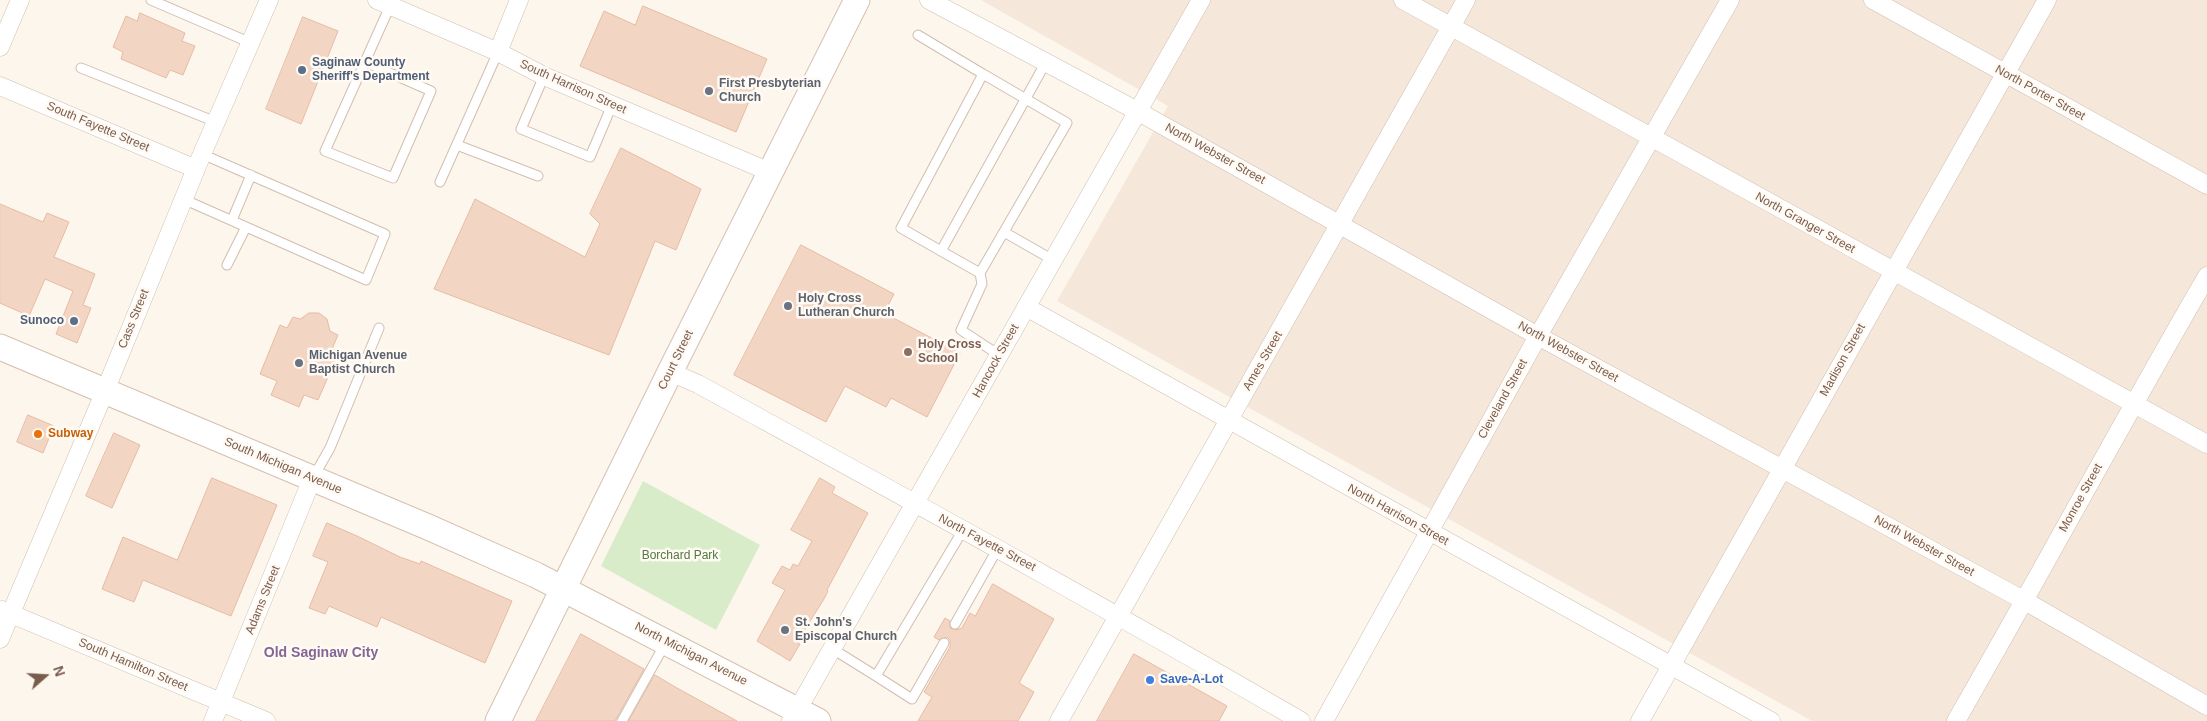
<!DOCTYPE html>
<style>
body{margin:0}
#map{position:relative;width:2207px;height:721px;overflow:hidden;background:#fdf6ec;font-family:Helvetica,sans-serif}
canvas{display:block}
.north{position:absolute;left:20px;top:651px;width:50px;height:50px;-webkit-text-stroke:4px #fffaf3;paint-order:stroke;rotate:71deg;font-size:14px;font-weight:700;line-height:20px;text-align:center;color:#7a5c4d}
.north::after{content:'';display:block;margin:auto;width:18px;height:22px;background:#7a5c4d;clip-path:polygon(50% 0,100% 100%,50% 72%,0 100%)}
</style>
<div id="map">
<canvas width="2207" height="721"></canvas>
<div class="north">N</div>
</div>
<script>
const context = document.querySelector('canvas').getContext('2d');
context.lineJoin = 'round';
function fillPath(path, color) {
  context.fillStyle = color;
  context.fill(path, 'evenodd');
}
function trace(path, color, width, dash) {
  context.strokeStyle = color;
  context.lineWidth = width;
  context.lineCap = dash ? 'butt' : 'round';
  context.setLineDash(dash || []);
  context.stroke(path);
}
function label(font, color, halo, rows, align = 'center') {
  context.font = font + ' Helvetica,sans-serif';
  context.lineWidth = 5;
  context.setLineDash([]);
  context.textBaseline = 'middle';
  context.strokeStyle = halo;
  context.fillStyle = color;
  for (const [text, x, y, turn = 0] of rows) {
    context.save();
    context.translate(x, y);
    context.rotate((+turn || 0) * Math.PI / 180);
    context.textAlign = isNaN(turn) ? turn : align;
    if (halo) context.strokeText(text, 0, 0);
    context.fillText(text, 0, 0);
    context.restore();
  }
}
fillPath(new Path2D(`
 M 981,0 L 2207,0 L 2207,721 L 1812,721 L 1057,301 L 1168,106 Z`), '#f5e8da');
fillPath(new Path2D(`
 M 643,481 L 760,545 L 716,630 L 601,566 Z`), '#d8ecc9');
const building = new Path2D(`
 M 643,6 L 767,59 L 736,132 L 580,66 L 604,11 L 635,25 Z
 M 140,13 L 185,33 L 182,41 L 195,46 L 183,75 L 170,70 L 166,78 L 121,59 L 123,52 L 113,47 L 126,16 L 137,21 Z
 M 303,17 L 338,31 L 301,124 L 266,109 Z
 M 621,148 L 701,189 L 676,250 L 655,241 L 609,355 L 434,289 L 475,199 L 585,257 L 600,224 L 590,214 Z
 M 0,204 L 43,222 L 47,213 L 69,222 L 54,257 L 95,274 L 83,305 L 91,308 L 77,343 L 56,334 L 73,291 L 45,279 L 29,316 L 0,303 Z
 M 801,245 L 894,294 L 884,313 L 960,353 L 927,417 L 891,398 L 886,407 L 845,386 L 826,422 L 734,375 Z
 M 309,313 L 319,313 L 327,319 L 330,331 L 338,335 L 332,349 L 339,352 L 318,400 L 304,395 L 299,407 L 271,395 L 277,381 L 260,374 L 280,325 L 287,328 L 293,317 L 300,319 Z
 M 28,415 L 54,426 L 43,453 L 17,442 Z
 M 114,433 L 140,445 L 112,508 L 86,496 Z
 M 212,478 L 277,505 L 231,616 L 143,580 L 134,602 L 102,589 L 123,537 L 177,560 Z
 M 820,478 L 835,487 L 832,493 L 868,513 L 827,590 L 828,591 L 824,599 L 797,642 L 800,644 L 790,661 L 757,641 L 785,590 L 772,583 L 782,566 L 790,570 L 793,564 L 798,566 L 812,541 L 791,530 Z
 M 327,523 L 357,536 L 400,557 L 420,564 L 421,561 L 512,601 L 485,663 L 381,617 L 377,627 L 329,606 L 325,614 L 309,608 L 328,562 L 313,556 Z
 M 993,584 L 1054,619 L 1019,683 L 1034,692 L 1018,721 L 918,721 L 932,697 L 924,692 L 950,647 L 950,640 L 947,637 L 939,640 L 934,637 L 945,618 L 950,621 L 950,628 L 956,630 L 962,628 L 970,613 L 975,616 Z
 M 581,634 L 644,669 L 615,721 L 536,721 Z
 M 1134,654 L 1227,706 L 1219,721 L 1097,721 Z
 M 655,675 L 677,688 L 737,721 L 629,721 Z`);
fillPath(building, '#f3d5c3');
trace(building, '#e6bba3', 1);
const lane = new Path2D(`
 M 151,0 L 251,43
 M 918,35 L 983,74 L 901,228 L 941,251 L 1046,62
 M 365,62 L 431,91 L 393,178 L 325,151 L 390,6
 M 81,68 L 216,122
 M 544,76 L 521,129 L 590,157 L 612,105
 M 457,145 L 538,176
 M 440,182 L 498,52
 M 183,199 L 366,280 L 385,234 L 202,154
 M 232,220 L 251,175
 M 1004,232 L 1053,260
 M 941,251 L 980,273 L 1067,123 L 983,74
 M 227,265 L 246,227
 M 980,273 L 982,284 L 961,330 L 999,355
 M 314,476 L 330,448 L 379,328
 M 955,624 L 998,548
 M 831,648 L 876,676 L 963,530
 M 876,676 L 912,699 L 944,643
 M 622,721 L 665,644`);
const street = new Path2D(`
 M 377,0 L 498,52 L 544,76 L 770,172
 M 929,0 L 1139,112 L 1538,336 L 2025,601 L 2207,706
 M 1403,0 L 2207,444
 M 1873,0 L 2207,185
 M 0,47 L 20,0
 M 498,52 L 519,0
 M 0,86 L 196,169
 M 1026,307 L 1771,721
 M 670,372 L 698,384 C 900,495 1102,605 1301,721
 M 2,610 L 266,721
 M 0,639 L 105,391 L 202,154 L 269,0
 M 213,721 L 312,479
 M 791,721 L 1201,0
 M 1059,721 L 1466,0
 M 1324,721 L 1538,336 L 1730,0
 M 1640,721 L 2047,0
 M 1956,721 C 2041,573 2121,424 2207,276`);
const secondary = new Path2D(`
 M 0,347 L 428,527 L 536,575 L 818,721
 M 498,721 L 670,372 L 857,0`);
trace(lane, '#d1beb0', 11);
trace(street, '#d1beb0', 19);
trace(secondary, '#d6c0b0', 27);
trace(lane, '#fff', 9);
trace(street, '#fff', 18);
trace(secondary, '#fff', 25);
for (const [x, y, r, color] of [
 [302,70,5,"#5c6f8a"],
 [709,91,5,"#6b7280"],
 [788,306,5,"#6b7280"],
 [74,321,5,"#5c6f8a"],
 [908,352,5,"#8d6e63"],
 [299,363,5,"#6b7280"],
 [38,434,5,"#e8710a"],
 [785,630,5,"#6b7280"],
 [1150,680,5,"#3f7fe0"]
]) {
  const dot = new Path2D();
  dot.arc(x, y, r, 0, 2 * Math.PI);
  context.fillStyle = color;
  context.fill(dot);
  trace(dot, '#fffaf3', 2);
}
label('bold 12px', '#4e5e75', '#fffaf3', [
 ["Saginaw County",312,63],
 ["Sheriff's Department",312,77],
 ["Sunoco",64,321,"right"]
], 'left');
label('bold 12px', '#5b616d', '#fffaf3', [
 ["First Presbyterian",719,84],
 ["Church",719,98],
 ["Holy Cross",798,299],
 ["Lutheran Church",798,313],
 ["Michigan Avenue",309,356],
 ["Baptist Church",309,370],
 ["St. John's",795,623],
 ["Episcopal Church",795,637]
], 'left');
label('12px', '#7a5c4d', '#fffaf3', [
 ["South Harrison Street",573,87,24],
 ["North Porter Street",2040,93,29],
 ["South Fayette Street",98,127,23],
 ["North Webster Street",1215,154,29],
 ["North Granger Street",1805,223,29],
 ["Cass Street",134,319,-68],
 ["North Webster Street",1568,352,29],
 ["Court Street",676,360,-64],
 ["Madison Street",1843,360,-61],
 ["Hancock Street",996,361,-61],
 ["Ames Street",1263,361,-60],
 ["Cleveland Street",1503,399,-61],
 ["South Michigan Avenue",283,466,23],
 ["Monroe Street",2081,498,-61],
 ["North Harrison Street",1398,515,29],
 ["North Fayette Street",987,543,28],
 ["North Webster Street",1924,546,29],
 ["Adams Street",263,600,-68],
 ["North Michigan Avenue",691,654,27],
 ["South Hamilton Street",133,665,23]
]);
label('bold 12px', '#785e54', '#fffaf3', [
 ["Holy Cross",918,345],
 ["School",918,359]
], 'left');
label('bold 12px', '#c56008', '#fffaf3', [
 ["Subway",48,434]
], 'left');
label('12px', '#537a41', '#fffaf3', [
 ["Borchard Park",680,556]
]);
label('bold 12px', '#366cbe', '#fffaf3', [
 ["Save-A-Lot",1160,680]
], 'left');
label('bold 14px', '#846695', '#fffaf3', [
 ["Old Saginaw City",321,653]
]);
</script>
